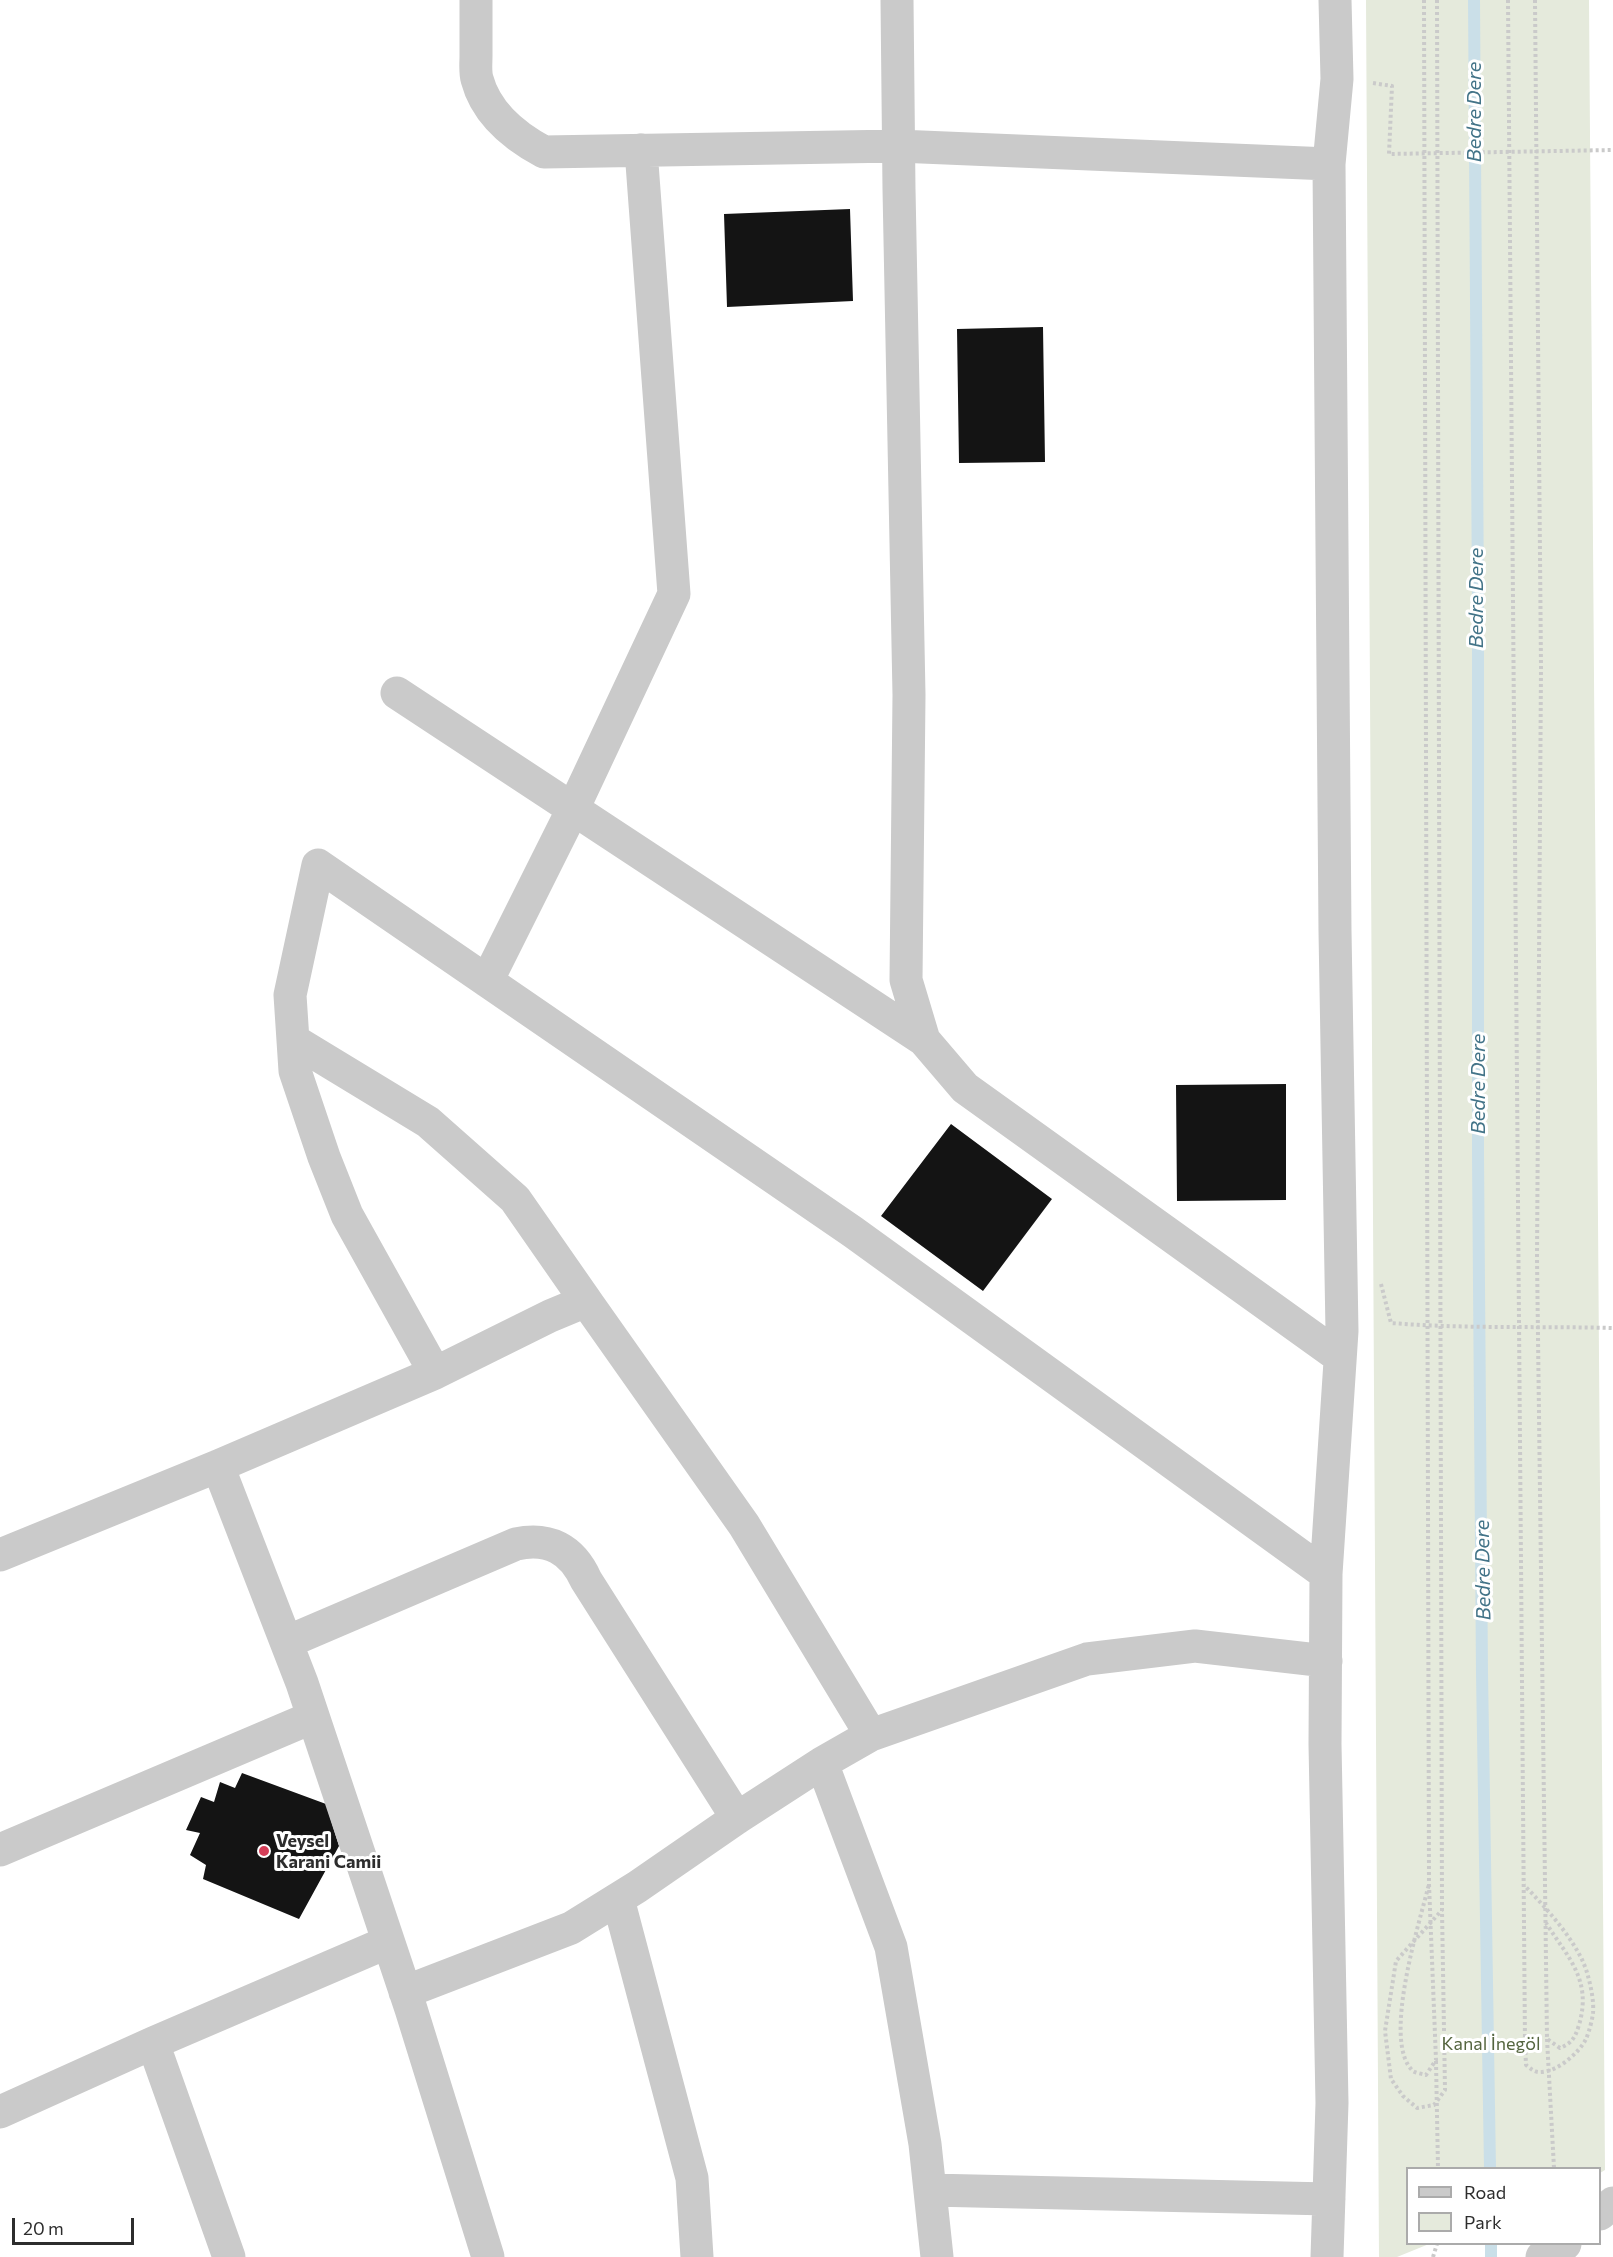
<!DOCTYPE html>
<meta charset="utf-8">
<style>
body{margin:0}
#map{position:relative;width:1613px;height:2257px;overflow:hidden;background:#fff;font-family:Commissioner,sans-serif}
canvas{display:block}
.legend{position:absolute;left:1406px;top:2167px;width:195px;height:78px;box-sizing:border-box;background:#fff;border:2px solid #ababab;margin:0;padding:8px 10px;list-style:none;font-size:18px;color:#2d2d2d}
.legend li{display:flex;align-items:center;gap:12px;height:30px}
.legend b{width:30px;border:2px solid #ababab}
.scale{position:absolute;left:12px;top:2218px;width:122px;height:27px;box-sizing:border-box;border:3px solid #2d2d2d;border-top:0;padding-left:8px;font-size:18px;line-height:21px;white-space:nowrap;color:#2d2d2d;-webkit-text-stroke:4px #fff;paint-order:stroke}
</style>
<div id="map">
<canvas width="1613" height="2257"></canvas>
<ul class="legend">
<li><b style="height:8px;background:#cacaca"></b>Road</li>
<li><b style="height:16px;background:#e5eadc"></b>Park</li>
</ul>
<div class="scale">20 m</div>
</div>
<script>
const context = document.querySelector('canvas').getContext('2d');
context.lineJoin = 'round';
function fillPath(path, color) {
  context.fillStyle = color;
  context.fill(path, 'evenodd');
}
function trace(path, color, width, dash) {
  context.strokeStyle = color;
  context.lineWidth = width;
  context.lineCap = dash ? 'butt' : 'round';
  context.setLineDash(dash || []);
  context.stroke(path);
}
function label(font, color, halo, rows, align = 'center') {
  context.font = font + ' Commissioner,sans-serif';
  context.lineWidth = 6;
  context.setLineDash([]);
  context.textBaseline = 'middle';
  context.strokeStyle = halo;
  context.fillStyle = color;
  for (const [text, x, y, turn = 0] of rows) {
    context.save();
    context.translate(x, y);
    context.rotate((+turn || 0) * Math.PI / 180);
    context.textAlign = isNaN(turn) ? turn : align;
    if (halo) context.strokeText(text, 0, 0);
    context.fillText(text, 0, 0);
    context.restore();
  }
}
fillPath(new Path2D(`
 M 1366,0 L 1589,0 L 1605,2170 L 1600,2173 L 1600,2168 L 1408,2168 L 1408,2244 L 1429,2244 L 1397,2257 L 1379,2257 Z`), '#e5eadc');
trace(new Path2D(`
 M 1474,0 L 1478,601 L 1478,1155 L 1482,1673 L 1490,2168
 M 1491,2244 L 1491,2257`), '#cadfe8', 12);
fillPath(new Path2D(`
 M 850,209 L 853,301 L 727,307 L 724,214 Z
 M 1043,327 L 1045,462 L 959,463 L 957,329 Z
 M 1286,1084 L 1286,1200 L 1177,1201 L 1176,1085 Z
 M 951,1124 L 1052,1199 L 983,1291 L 881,1216 Z
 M 242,1773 L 326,1804 L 339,1846 L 299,1919 L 203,1879 L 206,1865 L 190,1855 L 200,1833 L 186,1830 L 201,1797 L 214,1802 L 220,1782 L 235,1788 Z`), '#141414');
trace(new Path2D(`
 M 1424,0 L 1429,1884 L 1436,2060 L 1426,2075 C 1422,2074 1416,2073 1413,2071 C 1381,2042 1420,1921 1429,1884
 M 1437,0 L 1442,1910 L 1445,2090 L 1434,2105 L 1417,2108 L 1403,2096 L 1391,2079 L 1385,2031 L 1396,1961 L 1442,1910
 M 1508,0 L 1525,2043 L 1526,2065 C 1531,2069 1535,2073 1542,2072 C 1558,2071 1579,2053 1586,2039 C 1589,2032 1592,2021 1593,2013 C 1594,2001 1591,1987 1588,1976 C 1580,1944 1546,1908 1524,1885
 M 1535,0 L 1541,667 L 1537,1258 L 1547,2039 L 1560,2048 C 1572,2043 1575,2038 1579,2025 C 1592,1980 1569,1959 1546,1923
 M 1373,83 L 1392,86 L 1389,154 L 1613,150
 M 1381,1284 L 1391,1323 C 1465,1329 1539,1326 1613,1328
 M 1547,2039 L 1554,2168
 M 1436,2061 L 1438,2168
 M 1433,2257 L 1437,2244`), '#cacaca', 4, [3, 3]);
trace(new Path2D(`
 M 476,0 C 476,19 476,37 476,56 C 476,63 475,72 477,79 C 486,113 514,136 544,152 L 898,146 L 1329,164
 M 897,0 L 899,189 L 909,695 L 906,980 L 924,1040 L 965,1088 L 1340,1357
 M 397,693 L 924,1040
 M 487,981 L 573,809 L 674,594 L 641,150
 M 293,1040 L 428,1122 L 515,1199 L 586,1301
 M 435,1373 L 347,1215 L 324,1157 L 295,1071 L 290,995 L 318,865 L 853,1232 L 1326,1574
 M 218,1466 L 302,1683 L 411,2009 L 488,2257
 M 0,1555 L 218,1466 L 435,1373 L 550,1316 L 586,1301 L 744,1525 L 871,1735
 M 287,1642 L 516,1544 C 549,1537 572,1549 586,1580 L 737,1818
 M 822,1763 L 891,1947 L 925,2144 L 937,2257
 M 0,1850 L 313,1717
 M 618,1899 L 692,2178 L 697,2257
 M 405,1992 L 571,1928 L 637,1887 L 737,1818 L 822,1763 L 871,1735 L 1087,1659 L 1195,1646 L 1326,1661
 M 153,2043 L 229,2257
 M 0,2112 L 153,2043 L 388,1942
 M 930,2190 L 1329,2199
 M 1327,2257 L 1332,2103 L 1325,1744 L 1326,1574 L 1342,1331 L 1335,931 L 1329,164 L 1337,79 L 1335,0`), '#cacaca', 33);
trace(new Path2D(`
 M 1600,2214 L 1613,2203
 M 1542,2257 L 1558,2250 L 1565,2244`), '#cacaca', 33);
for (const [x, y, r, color] of [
 [264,1851,6,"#d53e58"]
]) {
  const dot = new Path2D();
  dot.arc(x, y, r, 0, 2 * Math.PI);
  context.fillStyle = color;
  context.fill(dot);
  trace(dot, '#fff', 2);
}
label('bold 18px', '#2d2d2d', '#fff', [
 ["Veysel",276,1841],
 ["Karani Camii",276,1862]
], 'left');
label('18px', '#54653f', '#fff', [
 ["Kanal İnegöl",1491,2044]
]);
label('italic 20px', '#437488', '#fff', [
 ["Bedre Dere",1474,112,-90],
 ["Bedre Dere",1476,598,-90],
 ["Bedre Dere",1478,1084,-90],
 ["Bedre Dere",1483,1570,-91]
]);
</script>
